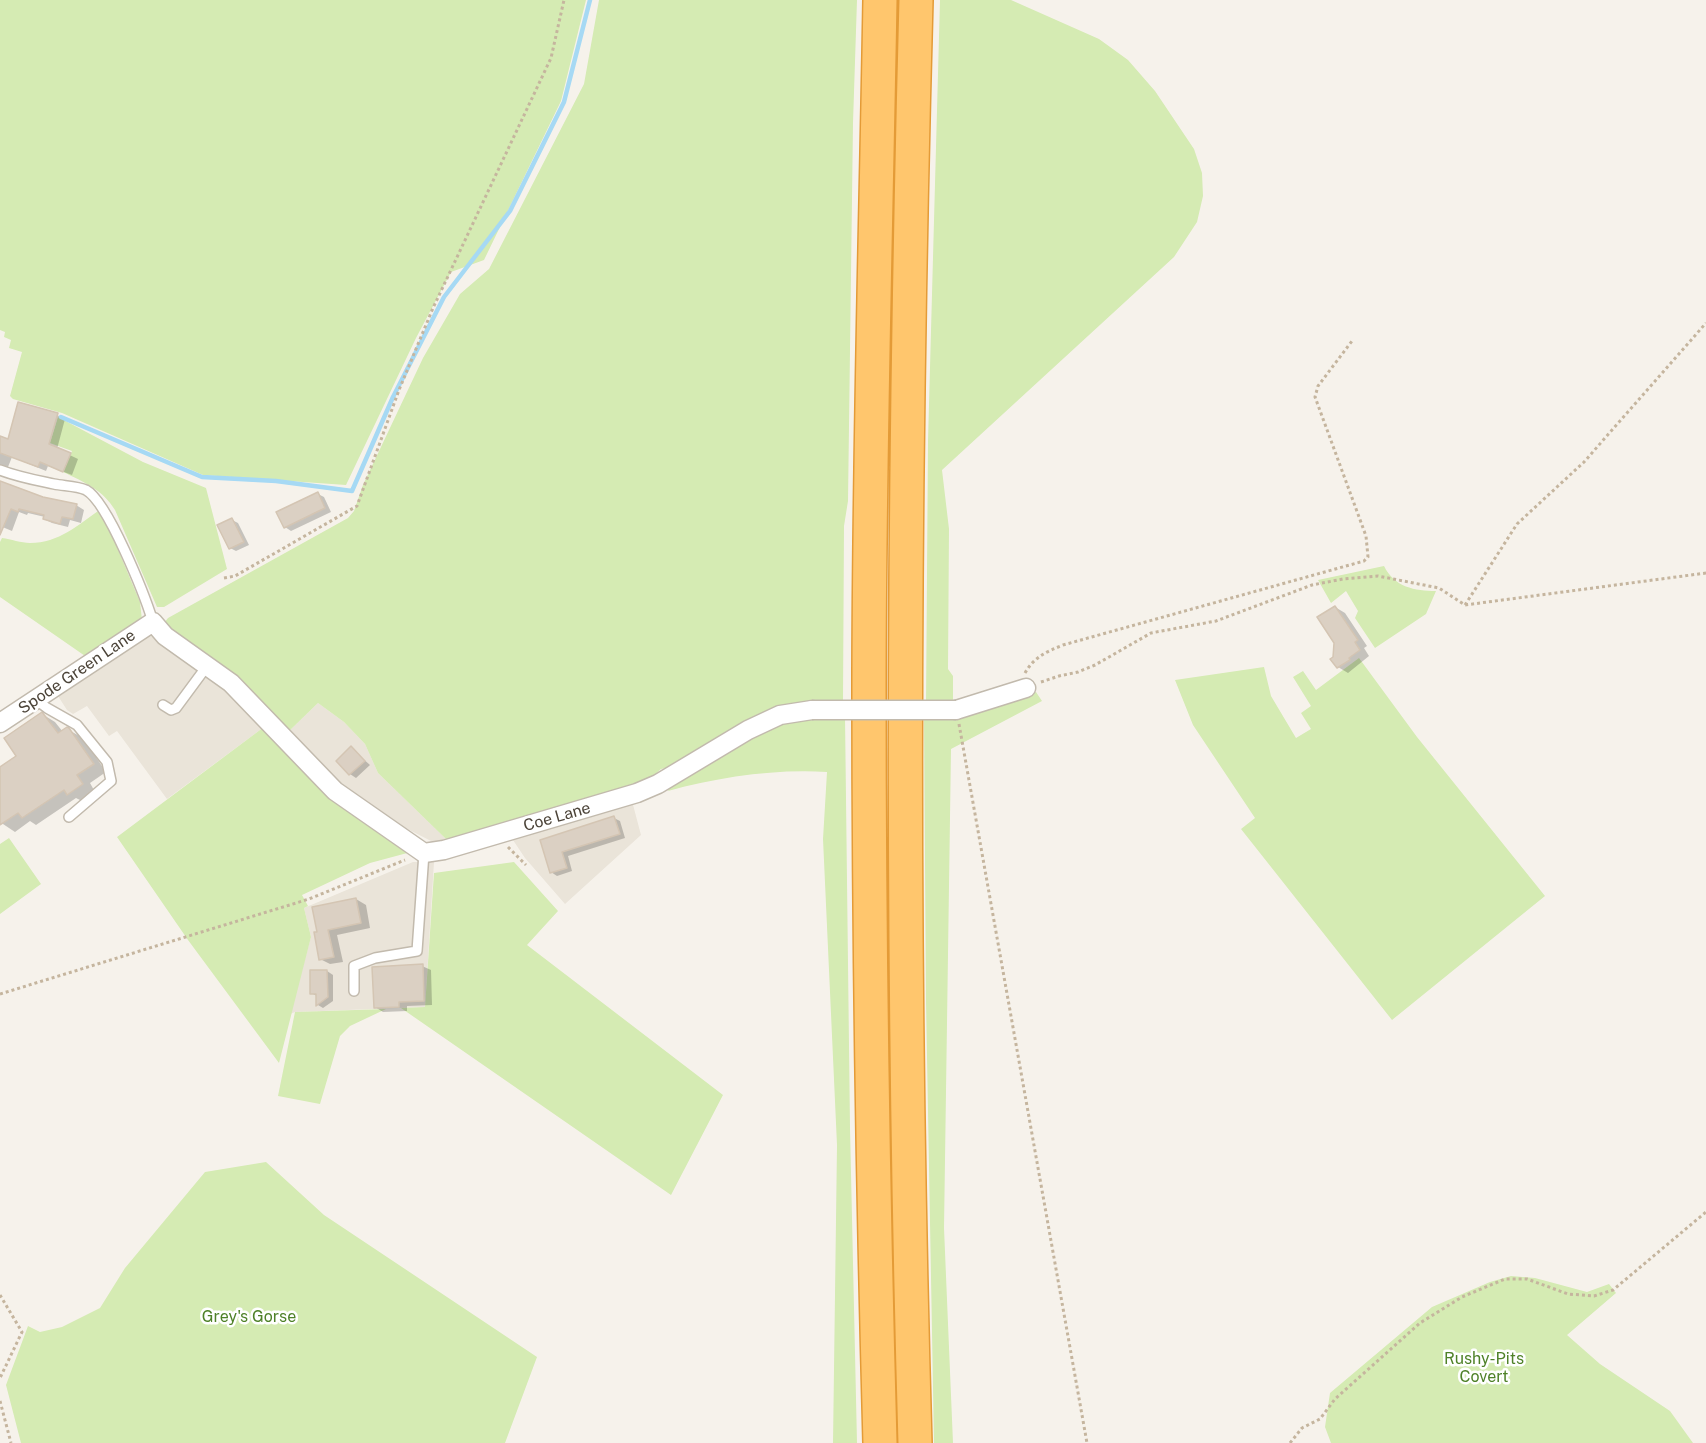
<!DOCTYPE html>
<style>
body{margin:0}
canvas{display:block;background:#f6f2eb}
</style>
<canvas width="1706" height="1443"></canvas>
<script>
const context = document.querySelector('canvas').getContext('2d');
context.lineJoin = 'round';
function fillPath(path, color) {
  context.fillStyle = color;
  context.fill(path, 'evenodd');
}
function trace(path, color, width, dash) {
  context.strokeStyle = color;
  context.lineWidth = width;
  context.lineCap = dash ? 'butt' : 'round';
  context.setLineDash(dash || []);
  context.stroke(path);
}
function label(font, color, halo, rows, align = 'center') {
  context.font = font + ' "Public Sans",sans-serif';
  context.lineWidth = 5;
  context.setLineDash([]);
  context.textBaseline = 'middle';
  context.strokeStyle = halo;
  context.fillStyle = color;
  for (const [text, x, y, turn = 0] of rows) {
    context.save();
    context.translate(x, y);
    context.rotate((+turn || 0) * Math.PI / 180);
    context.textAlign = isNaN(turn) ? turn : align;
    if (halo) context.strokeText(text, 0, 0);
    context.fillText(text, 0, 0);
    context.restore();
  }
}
fillPath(new Path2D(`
 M 151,636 L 164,640 L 209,673 L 264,727 L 167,799 L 117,731 L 109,736 L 87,706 L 73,714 L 67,710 L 58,696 L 138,639 Z
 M 318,703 L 344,722 L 365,744 L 378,773 L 447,840 L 435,843 L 378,814 L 337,785 L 286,734 Z
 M 632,801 L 641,835 L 565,904 L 525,858 L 511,837 Z
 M 413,862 L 434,862 L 425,1007 L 295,1012 L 290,1014 L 311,937 L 304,908 Z`), '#eae4d9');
fillPath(new Path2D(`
 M 0,0 L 586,0 L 561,101 L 484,260 L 451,272 L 416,338 L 346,485 L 203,475 L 62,413 L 13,399 L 10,396 L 22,352 L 9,348 L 11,340 L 4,337 L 5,332 L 0,330 Z
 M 599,0 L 857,0 L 853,123 L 848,501 L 844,526 L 843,701 L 812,703 L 682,765 L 661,769 L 652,777 L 633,785 L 447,840 L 378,773 L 365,744 L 344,722 L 318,703 L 286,734 L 177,638 L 164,623 L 168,618 L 348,518 L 354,511 L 363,485 L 423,358 L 460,294 L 489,269 L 584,84 Z
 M 940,0 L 1011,0 L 1099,39 L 1128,60 L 1155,91 L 1194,149 L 1202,173 L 1203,196 L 1197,222 L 1174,257 L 942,470 L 949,529 L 948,669 L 953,676 L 953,704 L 926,704 L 928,441 Z
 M 58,417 L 143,462 L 206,488 L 227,569 L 164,607 L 157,607 L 115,510 C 103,490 84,482 63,472 L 72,451 L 50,443 Z
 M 101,509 L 140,602 L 142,620 L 88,658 L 0,597 L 0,542 L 2,538 C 11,539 21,543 30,543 C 59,543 78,525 101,509 Z
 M 1384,566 C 1394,587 1415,591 1436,591 L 1426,614 L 1375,648 L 1355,618 L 1358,611 L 1346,591 L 1331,603 L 1318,580 Z
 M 1359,658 L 1417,737 L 1545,896 L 1392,1020 L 1241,829 L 1255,818 L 1193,725 L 1175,680 L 1264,667 L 1271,696 L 1296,738 L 1311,729 L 1301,713 L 1311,706 L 1293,677 L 1303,671 L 1316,690 Z
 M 1036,692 L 1042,701 L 951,749 L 944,1228 L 953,1443 L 934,1443 L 926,1001 L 924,717 L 1000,705 Z
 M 845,716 L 850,1128 L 857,1443 L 833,1443 L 837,1145 L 823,839 L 827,772 C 773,769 720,777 668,791 L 673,782 L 779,720 Z
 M 264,727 L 411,852 L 370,863 L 302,895 L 308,906 L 304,908 L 311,937 L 279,1063 L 188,940 L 117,837 Z
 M 9,838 L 41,884 L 0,914 L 0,844 Z
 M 514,862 L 558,911 L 527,945 L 723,1095 L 671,1195 L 401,1008 L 425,1007 L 434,873 Z
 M 386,1009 L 350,1026 L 340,1036 L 320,1104 L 278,1096 L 295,1012 Z
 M 266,1162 L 324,1215 L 537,1357 L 505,1443 L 21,1443 L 6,1385 L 28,1326 L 40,1332 L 62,1327 L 100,1308 L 125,1268 L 205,1172 Z
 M 1511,1276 L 1535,1278 L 1587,1292 L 1609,1284 L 1616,1293 L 1567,1335 L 1600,1364 L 1670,1411 L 1693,1443 L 1331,1443 L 1325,1427 L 1330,1393 L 1432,1307 L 1490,1282 Z`), '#d5ebb3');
fillPath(new Path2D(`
 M 57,415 L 65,419 L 57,449 L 78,459 L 72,475 L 48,466 L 46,471 L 12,457 L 8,467 L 0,467 L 0,437 L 9,441 Z
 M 0,482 L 43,498 L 76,505 L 84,510 L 81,523 L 70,520 L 68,527 L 52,523 L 44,519 L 45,517 L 28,513 L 27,515 L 19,512 L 12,531 L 0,526 Z
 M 318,494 L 324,497 L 331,512 L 291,531 L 285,527 Z
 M 232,520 L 238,523 L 249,545 L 236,551 L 230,548 Z
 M 1335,607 L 1345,613 L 1367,646 L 1364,648 L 1369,656 L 1348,673 L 1338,667 L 1334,658 Z
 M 42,714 L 55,722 L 63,732 L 67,729 L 83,738 L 106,772 L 90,783 L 95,792 L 82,801 L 76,798 L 36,825 L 30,821 L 15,832 L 0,822 L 0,769 L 18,756 Z
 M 351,748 L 370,765 L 356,778 L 350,774 L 338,761 Z
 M 614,818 L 620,821 L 625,838 L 568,856 L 572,871 L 557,876 L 551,872 L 542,841 Z
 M 356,899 L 366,905 L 370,928 L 337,935 L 343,962 L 330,964 L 320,959 L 315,934 Z
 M 422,966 L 431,970 L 432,1005 L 407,1006 L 407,1011 L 383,1012 L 375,1007 Z
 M 327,971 L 333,975 L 333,1001 L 323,1008 L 318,1005 L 317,996 L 311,993 Z`), '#0003');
trace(new Path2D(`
 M 61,417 L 202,477 L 276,481 L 352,491 L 393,397 L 444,297 L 510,211 L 564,102 L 590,0`), '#a6d9f4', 4.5);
const building = new Path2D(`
 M 18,402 L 58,413 L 49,444 L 71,453 L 63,472 L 40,462 L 38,467 L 0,453 L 0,436 L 8,439 Z
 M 0,481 L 43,497 L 77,504 L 73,519 L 62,517 L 60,524 L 43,519 L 44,515 L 19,509 L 18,512 L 11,509 L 0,535 Z
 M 318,492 L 325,508 L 284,528 L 276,512 Z
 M 232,518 L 244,542 L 229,549 L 217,525 Z
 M 1335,606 L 1358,640 L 1355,642 L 1360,650 L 1349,658 L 1350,660 L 1337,668 L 1330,659 L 1333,657 L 1334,643 L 1317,617 Z
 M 42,712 L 58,733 L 67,727 L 69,728 L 94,764 L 77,775 L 83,784 L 67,795 L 64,790 L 22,818 L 18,813 L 0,825 L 0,767 L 16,756 L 4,738 Z
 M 351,746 L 365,761 L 349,775 L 336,761 Z
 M 614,816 L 620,834 L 562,852 L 567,868 L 550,873 L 540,840 Z
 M 356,898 L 361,923 L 328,930 L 334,957 L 319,960 L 314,932 L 317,932 L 312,907 Z
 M 423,964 L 424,1001 L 399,1002 L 399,1007 L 374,1008 L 372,967 Z
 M 310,970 L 327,970 L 328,997 L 316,1006 L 316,994 L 310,994 Z`);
fillPath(building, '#dbd0c3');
trace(building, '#d4c5b3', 1.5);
const service = new Path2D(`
 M 0,470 C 18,477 35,480 54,484 C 64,486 77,486 86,490 C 108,502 145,596 153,622
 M 35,699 L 47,708 L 77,725 L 107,762 L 111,781 L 69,817
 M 163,705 L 171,710 L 176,708 L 207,666
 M 354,991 L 354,966 L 375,958 L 417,951 L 424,853`);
const minor = new Path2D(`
 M 956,710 L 1026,688
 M 0,723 L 153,622 L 165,636 L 231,683 L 335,791 L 424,853 L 444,850 L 637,793 L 658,784 L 748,730 L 780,715 L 812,710`);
const motorway = new Path2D(`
 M 880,1443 C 873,1192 869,940 869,689 C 869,459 876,230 880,0
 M 915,1443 C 901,962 903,481 916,0`);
trace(service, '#c2baad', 12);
trace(minor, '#c2baad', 21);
trace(motorway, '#e49b37', 36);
trace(new Path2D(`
 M 224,578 L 235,576 L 357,506 L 399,390 L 433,308 L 551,58 L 564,0
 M 1465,605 L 1517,524 L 1584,462 L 1706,323
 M 1025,673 C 1034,657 1046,652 1063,645 L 1364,561 L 1368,557 L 1366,536 L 1315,397 L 1318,386 L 1352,341
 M 1041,682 L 1059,676 L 1078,672 L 1095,665 L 1151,633 L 1216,621 L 1312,585 L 1343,579 L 1378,576 L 1439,588 L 1465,605 L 1706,573
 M 959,724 L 1087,1443
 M 508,847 L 526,865
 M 0,994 L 309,899 L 405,860
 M 0,1295 L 22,1332 L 0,1378
 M 0,1401 L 11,1443
 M 1290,1443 L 1302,1428 L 1320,1419 L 1335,1399 L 1420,1323 L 1462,1297 L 1505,1279 L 1527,1279 L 1568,1294 L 1594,1296 L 1613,1290 L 1706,1212`), '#c5b59e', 3, [3, 3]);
trace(service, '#fff', 9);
trace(minor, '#fff', 18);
trace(motorway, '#ffc66d', 33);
const minorBridge = new Path2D(`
 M 812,710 L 956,710`);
trace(minorBridge, '#c2baad', 21, []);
trace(minorBridge, '#fff', 18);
label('16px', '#4b4338', '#fff', [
 ["Spode Green Lane",77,672,-34],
 ["Coe Lane",557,817,-16]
]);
label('16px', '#4e8128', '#fff', [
 ["Grey's Gorse",249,1317],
 ["Rushy-Pits",1484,1359],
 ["Covert",1484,1377]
]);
</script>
